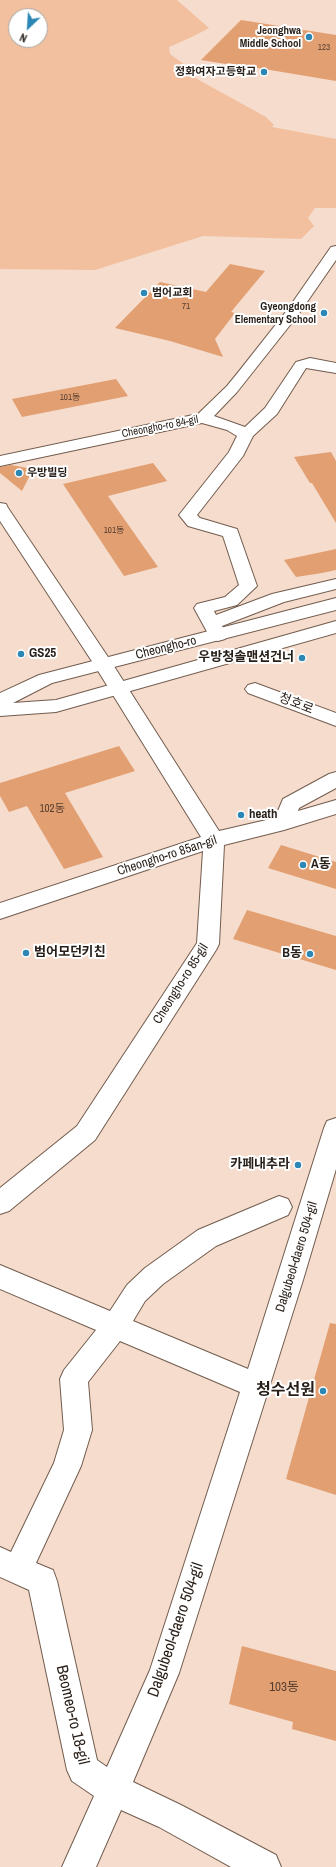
<!DOCTYPE html>
<meta charset="utf-8">
<style>
body{margin:0}
#map{position:relative;width:336px;height:1867px;overflow:hidden;background:#f5dccc;font-family:"Archivo Narrow",sans-serif}
canvas{display:block}
.north{position:absolute;left:8px;top:8px;width:40px;height:40px;box-sizing:border-box;background:#fff;border:1px solid #a9a5a3;border-radius:50%;rotate:205deg;font-size:11px;font-weight:700;line-height:16px;text-align:center;color:#271e18}
.north::after{content:'';display:block;margin:auto;width:14px;height:18px;background:#2c87b4;clip-path:polygon(50% 0,100% 100%,50% 72%,0 100%)}
</style>
<div id="map">
<canvas width="336" height="1867"></canvas>
<div class="north">N</div>
</div>
<script>
const context = document.querySelector('canvas').getContext('2d');
context.lineJoin = 'round';
function fillPath(path, color) {
  context.fillStyle = color;
  context.fill(path, 'evenodd');
}
function trace(path, color, width, dash) {
  context.strokeStyle = color;
  context.lineWidth = width;
  context.lineCap = dash ? 'butt' : 'round';
  context.setLineDash(dash || []);
  context.stroke(path);
}
function label(font, color, halo, rows, align = 'center') {
  context.font = font + ' "Archivo Narrow","Noto Sans KR",sans-serif';
  context.lineWidth = 4;
  context.setLineDash([]);
  context.textBaseline = 'middle';
  context.strokeStyle = halo;
  context.fillStyle = color;
  for (const [text, x, y, turn = 0] of rows) {
    context.save();
    context.translate(x, y);
    context.rotate((+turn || 0) * Math.PI / 180);
    context.textAlign = isNaN(turn) ? turn : align;
    if (halo) context.strokeText(text, 0, 0);
    context.fillText(text, 0, 0);
    context.restore();
  }
}
fillPath(new Path2D(`
 M 0,0 L 177,0 L 209,28 L 194,36 L 169,47 L 170,54 L 185,65 L 197,79 L 266,117 L 274,125 L 272,127 L 336,139 L 336,208 L 315,208 L 308,218 L 314,226 L 301,239 L 203,236 L 95,270 L 0,269 ZM 16,16 L 40,16 L 40,40 L 16,40 Z`), '#f2c09f');
fillPath(new Path2D(`
 M 241,20 L 336,35 L 336,81 L 228,63 L 226,64 L 201,60 Z
 M 230,264 L 265,271 L 231,312 L 235,313 L 215,339 L 223,357 L 170,341 L 115,328 L 160,282 L 206,292 Z
 M 116,379 L 128,396 L 22,417 L 12,399 Z
 M 331,452 L 336,461 L 336,523 L 312,483 L 310,483 L 294,457 Z
 M 153,463 L 167,481 L 108,496 L 158,567 L 124,576 L 63,484 Z
 M 11,465 L 33,469 L 22,491 L 0,473 L 0,467 Z
 M 336,549 L 336,570 L 322,573 L 296,577 L 284,560 Z
 M 119,746 L 135,771 L 65,793 L 103,857 L 64,869 L 27,806 L 9,812 L 0,796 L 0,783 Z
 M 281,845 L 336,862 L 336,889 L 268,868 Z
 M 247,910 L 336,936 L 336,970 L 233,939 Z
 M 330,1323 L 336,1324 L 336,1495 L 286,1479 Z
 M 242,1646 L 336,1671 L 336,1741 L 292,1729 L 293,1722 L 229,1704 Z`), '#e29f72');
const minor = new Path2D(`
 M 336,246 L 336,260 L 298,315 L 237,392 L 214,416 L 245,427 L 265,408 L 296,362 L 310,358 L 336,363 L 336,373 L 306,368 L 277,414 L 253,436 L 243,456 L 197,515 L 200,518 L 237,529 L 257,586 L 237,605 L 214,611 L 216,615 L 272,594 L 336,579 L 336,589 L 284,602 L 222,626 L 227,635 L 225,639 L 218,641 L 211,639 L 194,608 L 197,604 L 225,597 L 239,585 L 223,536 L 188,526 L 179,515 L 229,452 L 237,436 L 227,430 L 202,423 L 0,466 L 0,456 L 198,414 L 227,386 L 240,370 L 288,309 L 331,247 Z
 M 0,503 L 6,504 L 8,508 L 110,660 L 219,831 L 275,818 L 283,799 L 329,774 L 336,772 L 336,788 L 299,808 L 298,811 L 336,800 L 336,814 L 284,830 L 224,845 L 219,944 L 216,950 L 95,1140 L 9,1211 L 0,1214 L 0,1188 L 77,1126 L 197,943 L 203,851 L 0,919 L 0,903 L 201,837 L 95,666 L 0,521 Z
 M 255,683 L 336,713 L 336,726 L 248,693 L 245,689 L 248,685 Z
 M 336,1118 L 336,1169 L 303,1280 L 179,1673 L 133,1782 L 181,1805 L 276,1855 L 281,1867 L 231,1867 L 159,1827 L 121,1810 L 96,1867 L 62,1867 L 94,1796 L 72,1781 L 67,1770 L 29,1590 L 0,1577 L 0,1547 L 11,1552 L 54,1463 L 64,1430 L 60,1379 L 64,1370 L 96,1330 L 0,1289 L 0,1265 L 110,1311 L 127,1285 L 145,1268 L 198,1230 L 279,1196 L 288,1199 L 292,1207 L 288,1215 L 216,1246 L 163,1284 L 145,1301 L 133,1321 L 248,1369 L 324,1128 L 327,1121 ZM 120,1341 L 240,1392 L 150,1670 L 107,1767 L 97,1760 L 57,1581 L 53,1570 L 36,1563 L 81,1466 L 92,1430 L 88,1382 Z`);
const major = new Path2D(`
 M 336,598 L 336,610 L 52,683 L 13,703 L 56,700 L 336,621 L 336,633 L 56,712 L 0,716 L 0,693 L 39,675 Z`);
trace(minor, '#725c4e', 2);
trace(major, '#725c4e', 2);
fillPath(minor, '#fff');
fillPath(major, '#fff');
for (const [x, y, r, color] of [
 [309,37,4,"#2c87b4"],
 [264,72,4,"#2c87b4"],
 [144,293,4,"#2c87b4"],
 [324,313,4,"#2c87b4"],
 [19,473,4,"#2c87b4"],
 [21,654,4,"#2c87b4"],
 [302,658,4,"#2c87b4"],
 [241,815,4,"#2c87b4"],
 [303,865,4,"#2c87b4"],
 [26,953,4,"#2c87b4"],
 [310,954,4,"#2c87b4"],
 [298,1165,4,"#2c87b4"],
 [323,1391,4,"#2c87b4"]
]) {
  const dot = new Path2D();
  dot.arc(x, y, r, 0, 2 * Math.PI);
  context.fillStyle = color;
  context.fill(dot);
  trace(dot, '#fff', 1.5);
}
label('9px', '#563e2e', null, [
 ["123",324,48],
 ["71",186,307],
 ["101동",70,398],
 ["101동",114,531]
]);
label('bold 11px', '#271e18', '#fff', [
 ["Jeonghwa",301,31],
 ["Middle School",301,44],
 ["정화여자고등학교",256,72],
 ["범어교회",152,293,"left"],
 ["Gyeongdong",316,307],
 ["Elementary School",316,320],
 ["우방빌딩",27,473,"left"]
], 'right');
label('11px', '#271e18', '#fff', [
 ["Cheongho-ro 84-gil",160,427,-11]
]);
label('11px', '#563e2e', null, [
 ["102동",52,809]
]);
label('13px', '#271e18', '#fff', [
 ["Cheongho-ro",166,648,-14],
 ["청호로",296,704,21],
 ["Cheongho-ro 85an-gil",167,856,-18],
 ["Cheongho-ro 85-gil",181,984,-58],
 ["Dalgubeol-daero 504-gil",297,1257,-73]
]);
label('bold 13px', '#271e18', '#fff', [
 ["GS25",29,654],
 ["우방청솔맨션건너",294,658,"right"],
 ["heath",249,815],
 ["A동",311,865],
 ["범어모던키친",34,953],
 ["B동",302,954,"right"],
 ["카페내추라",290,1165,"right"]
], 'left');
label('13px', '#563e2e', null, [
 ["103동",284,1688]
]);
label('bold 16px', '#271e18', '#fff', [
 ["청수선원",315,1391]
], 'right');
label('16px', '#271e18', '#fff', [
 ["Dalgubeol-daero 504-gil",176,1630,-71],
 ["Beomeo-ro 18-gil",72,1715,77]
]);
</script>
